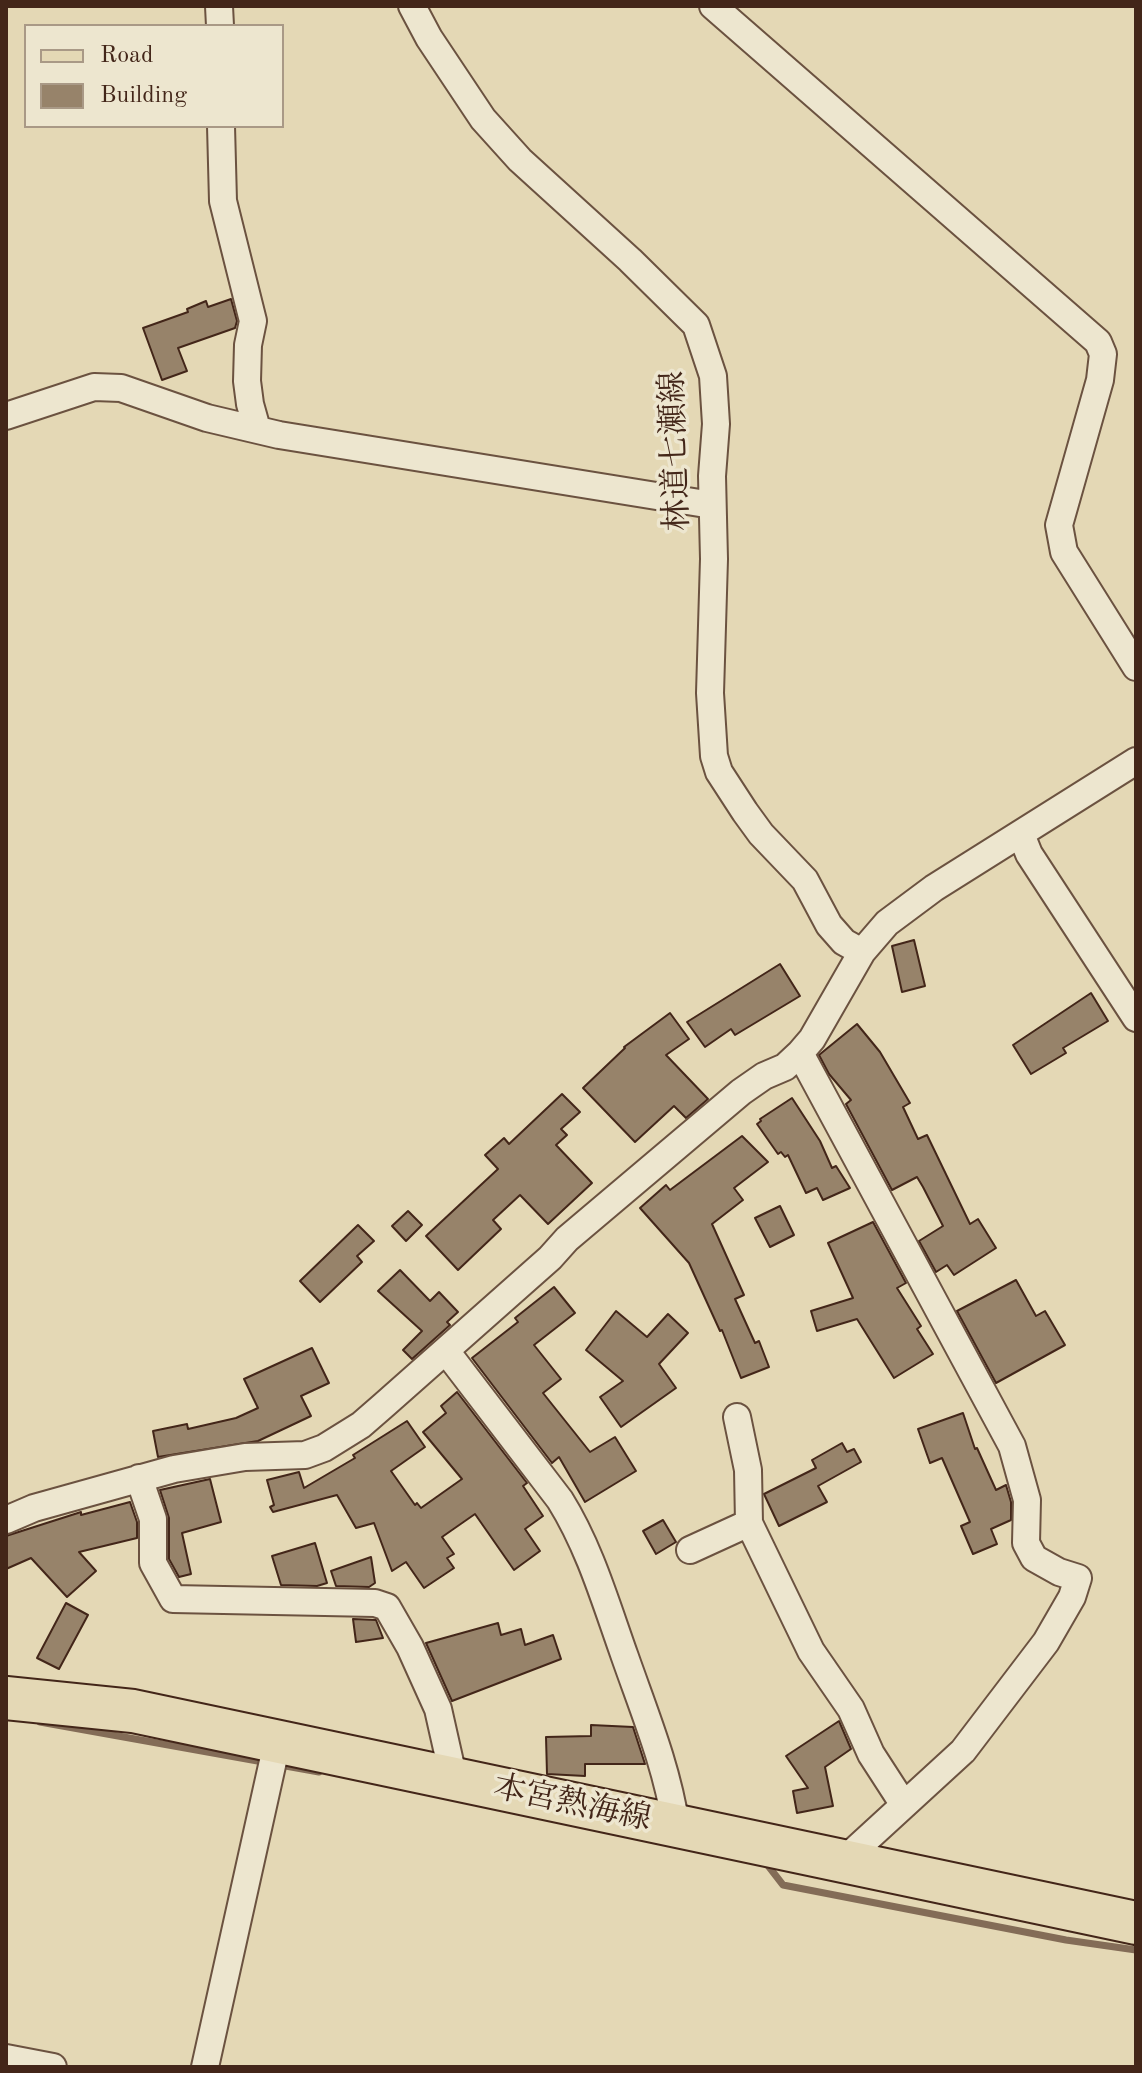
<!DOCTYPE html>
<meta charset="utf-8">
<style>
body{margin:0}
#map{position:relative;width:1142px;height:2073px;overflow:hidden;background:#e4d8b5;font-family:"Old Standard TT",serif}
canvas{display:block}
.frame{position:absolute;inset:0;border:8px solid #432619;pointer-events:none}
.legend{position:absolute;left:24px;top:24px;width:260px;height:104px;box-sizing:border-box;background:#ede6cf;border:2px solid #a99986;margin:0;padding:10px 14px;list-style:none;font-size:24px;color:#432619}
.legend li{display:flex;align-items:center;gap:16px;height:40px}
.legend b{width:40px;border:2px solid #a99986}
</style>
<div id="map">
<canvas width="1142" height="2073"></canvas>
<div class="frame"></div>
<ul class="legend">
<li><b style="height:10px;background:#e4d8b5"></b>Road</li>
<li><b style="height:22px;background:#97836a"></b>Building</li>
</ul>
</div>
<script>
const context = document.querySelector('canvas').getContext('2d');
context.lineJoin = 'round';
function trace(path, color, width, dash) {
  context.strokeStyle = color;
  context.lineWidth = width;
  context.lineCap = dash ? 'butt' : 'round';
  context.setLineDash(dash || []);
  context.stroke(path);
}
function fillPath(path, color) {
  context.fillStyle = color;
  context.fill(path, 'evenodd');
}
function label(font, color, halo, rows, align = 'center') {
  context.font = font + ' "Old Standard TT","Noto Serif JP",serif';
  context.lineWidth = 7;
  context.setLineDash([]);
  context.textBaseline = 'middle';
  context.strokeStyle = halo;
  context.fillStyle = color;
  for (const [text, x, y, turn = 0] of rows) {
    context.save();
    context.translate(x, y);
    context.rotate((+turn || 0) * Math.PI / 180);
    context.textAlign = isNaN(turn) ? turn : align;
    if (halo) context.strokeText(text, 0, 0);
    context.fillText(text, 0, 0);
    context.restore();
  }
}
trace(new Path2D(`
 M 40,1722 L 319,1772
 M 762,1862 L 766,1863 L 783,1885 L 1066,1940 L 1136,1950`), '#836c57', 7);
const building = new Path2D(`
 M 231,299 L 237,321 L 235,328 L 178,348 L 187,371 L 162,380 L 143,328 L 188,312 L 187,309 L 206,301 L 208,307 Z
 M 914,940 L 925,986 L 902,992 L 892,946 Z
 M 780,964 L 800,996 L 735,1035 L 731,1029 L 705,1047 L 687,1022 Z
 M 1091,993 L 1108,1021 L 1063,1048 L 1066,1053 L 1031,1074 L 1013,1045 Z
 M 670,1013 L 689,1039 L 666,1055 L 708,1099 L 686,1118 L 674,1106 L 635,1142 L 583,1088 L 625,1048 L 624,1047 Z
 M 857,1024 L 880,1052 L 910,1103 L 903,1107 L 918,1139 L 927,1135 L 970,1224 L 978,1219 L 996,1248 L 954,1275 L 947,1265 L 936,1272 L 919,1241 L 943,1226 L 923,1187 L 917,1177 L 892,1190 L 846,1104 L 851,1100 L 829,1074 L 819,1055 Z
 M 562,1094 L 580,1112 L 561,1129 L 567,1135 L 556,1145 L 592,1183 L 548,1224 L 520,1195 L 493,1220 L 501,1229 L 458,1270 L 426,1236 L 498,1169 L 485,1155 L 504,1138 L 509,1144 Z
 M 792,1098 L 820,1141 L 832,1168 L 836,1166 L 850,1188 L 823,1200 L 817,1188 L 806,1193 L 788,1155 L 785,1157 L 781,1152 L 778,1154 L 757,1124 L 761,1121 L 760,1119 Z
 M 742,1136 L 768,1162 L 734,1188 L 743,1200 L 712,1224 L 744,1295 L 735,1299 L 755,1343 L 759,1341 L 769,1367 L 741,1378 L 722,1330 L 720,1331 L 689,1263 L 640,1208 L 666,1185 L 670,1190 Z
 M 780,1206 L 794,1235 L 770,1247 L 755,1218 Z
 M 408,1211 L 422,1225 L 406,1241 L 392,1226 Z
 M 873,1222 L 906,1283 L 897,1288 L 921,1326 L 917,1329 L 933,1354 L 894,1378 L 857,1319 L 817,1331 L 811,1311 L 853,1298 L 828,1243 Z
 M 358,1225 L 374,1241 L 357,1256 L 362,1262 L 320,1302 L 300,1281 Z
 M 400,1270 L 430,1301 L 439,1292 L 458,1312 L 447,1322 L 450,1325 L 412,1359 L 403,1350 L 422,1331 L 378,1291 Z
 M 1016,1280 L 1036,1316 L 1045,1311 L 1065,1345 L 996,1383 L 957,1311 Z
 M 554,1287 L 575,1313 L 534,1345 L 561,1379 L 543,1393 L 590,1452 L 615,1437 L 636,1471 L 585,1502 L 559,1457 L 552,1463 L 472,1358 L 518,1322 L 515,1318 Z
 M 616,1311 L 647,1337 L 668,1314 L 688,1333 L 659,1364 L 676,1388 L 621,1427 L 600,1397 L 623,1381 L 586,1350 Z
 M 312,1348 L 329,1383 L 301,1396 L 311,1416 L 258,1441 L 158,1457 L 153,1431 L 187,1424 L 188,1429 L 236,1418 L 258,1408 L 244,1379 Z
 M 457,1392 L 527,1483 L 523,1486 L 543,1516 L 525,1529 L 540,1551 L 514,1570 L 475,1514 L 442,1537 L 454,1554 L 447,1558 L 454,1568 L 424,1588 L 406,1562 L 392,1571 L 374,1523 L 356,1528 L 337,1495 L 273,1512 L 270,1507 L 274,1505 L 267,1480 L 299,1472 L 304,1488 L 355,1458 L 353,1455 L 407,1421 L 425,1447 L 391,1471 L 415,1505 L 417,1503 L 421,1508 L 462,1479 L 423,1432 L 446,1413 L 441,1406 Z
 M 963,1413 L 975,1449 L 977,1448 L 996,1490 L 1006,1485 L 1011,1502 L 1011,1520 L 991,1529 L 997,1544 L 973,1554 L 961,1526 L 970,1522 L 942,1458 L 930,1463 L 918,1429 Z
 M 842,1443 L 847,1452 L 854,1449 L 861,1462 L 818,1486 L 827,1502 L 779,1526 L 764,1494 L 816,1468 L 812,1460 Z
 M 210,1479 L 221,1522 L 182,1533 L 191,1574 L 179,1577 L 169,1559 L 169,1518 L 160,1490 Z
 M 130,1502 L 137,1522 L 137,1538 L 79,1552 L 96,1571 L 67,1597 L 31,1558 L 6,1569 L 6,1536 L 81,1512 L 81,1515 Z
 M 663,1520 L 676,1542 L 656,1554 L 643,1531 Z
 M 315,1543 L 327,1583 L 317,1586 L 281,1585 L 272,1556 Z
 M 371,1557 L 375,1583 L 369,1587 L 336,1586 L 331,1571 Z
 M 66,1603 L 88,1615 L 59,1669 L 37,1658 Z
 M 353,1619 L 376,1620 L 383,1638 L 356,1642 Z
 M 498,1623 L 501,1635 L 521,1629 L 525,1645 L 553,1635 L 561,1659 L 452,1701 L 426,1643 Z
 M 839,1721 L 851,1749 L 825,1767 L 833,1806 L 797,1813 L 793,1791 L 808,1788 L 786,1756 Z
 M 591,1725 L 633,1727 L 645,1764 L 585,1764 L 585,1776 L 547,1774 L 546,1737 L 591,1736 Z`);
fillPath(building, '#97836a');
trace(building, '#432619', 2);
const street = new Path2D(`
 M 219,6 L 220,26
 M 412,6 L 429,38 L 483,119 L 520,160 L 630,260 L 696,325 L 713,376 L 716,424 L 712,476 L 714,559 L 710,693 L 714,756 L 719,772 L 745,812 L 761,834 L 805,880 L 829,925 L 844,942 L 862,952
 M 713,6 L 1098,342 L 1103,354 L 1100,380 L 1059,525 L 1064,552 L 1136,667
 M 221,126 L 223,201 L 253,321 L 248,345 L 247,381 L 250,404 L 257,429
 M 6,416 L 94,387 L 121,388 L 207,418 L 279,435 L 712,505
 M 1021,834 L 1029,854 L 1136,1018
 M 800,1053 L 1012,1446 L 1027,1500 L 1026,1543 L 1034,1558 L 1059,1572 L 1078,1578 L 1072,1597 L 1046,1642 L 963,1751 L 843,1861
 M 446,1351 L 560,1500 C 590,1548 606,1604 625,1657 C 645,1714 667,1767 676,1826
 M 737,1417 L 748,1470 L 749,1523 L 811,1651 L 851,1709 L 871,1754 L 904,1805
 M 139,1478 L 153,1519 L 153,1563 L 173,1599 L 375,1603 L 387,1607 L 410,1647 L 438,1709 L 454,1780
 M 6,1520 L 34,1508 L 174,1469 L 245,1457 L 305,1455 L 324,1448 L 361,1425 L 384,1405 L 550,1258 L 567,1239 L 741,1092 L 764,1076 L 785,1067 L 800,1053 L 812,1039 L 862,952 L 887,923 L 934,888 L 1136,761
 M 690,1550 L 749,1523
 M 6,2058 L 53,2067
 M 205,2067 L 277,1743`);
const primary = new Path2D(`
 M 6,1698 L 133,1711 L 1136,1923`);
trace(street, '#6b5240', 30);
trace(primary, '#432619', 46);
trace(street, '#ede6cf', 26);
trace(primary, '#e4d8b5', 42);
label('32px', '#432619', '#ede6cf', [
 ["林道七瀬線",676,451,-92],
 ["本宮熱海線",572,1804,12]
]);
</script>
